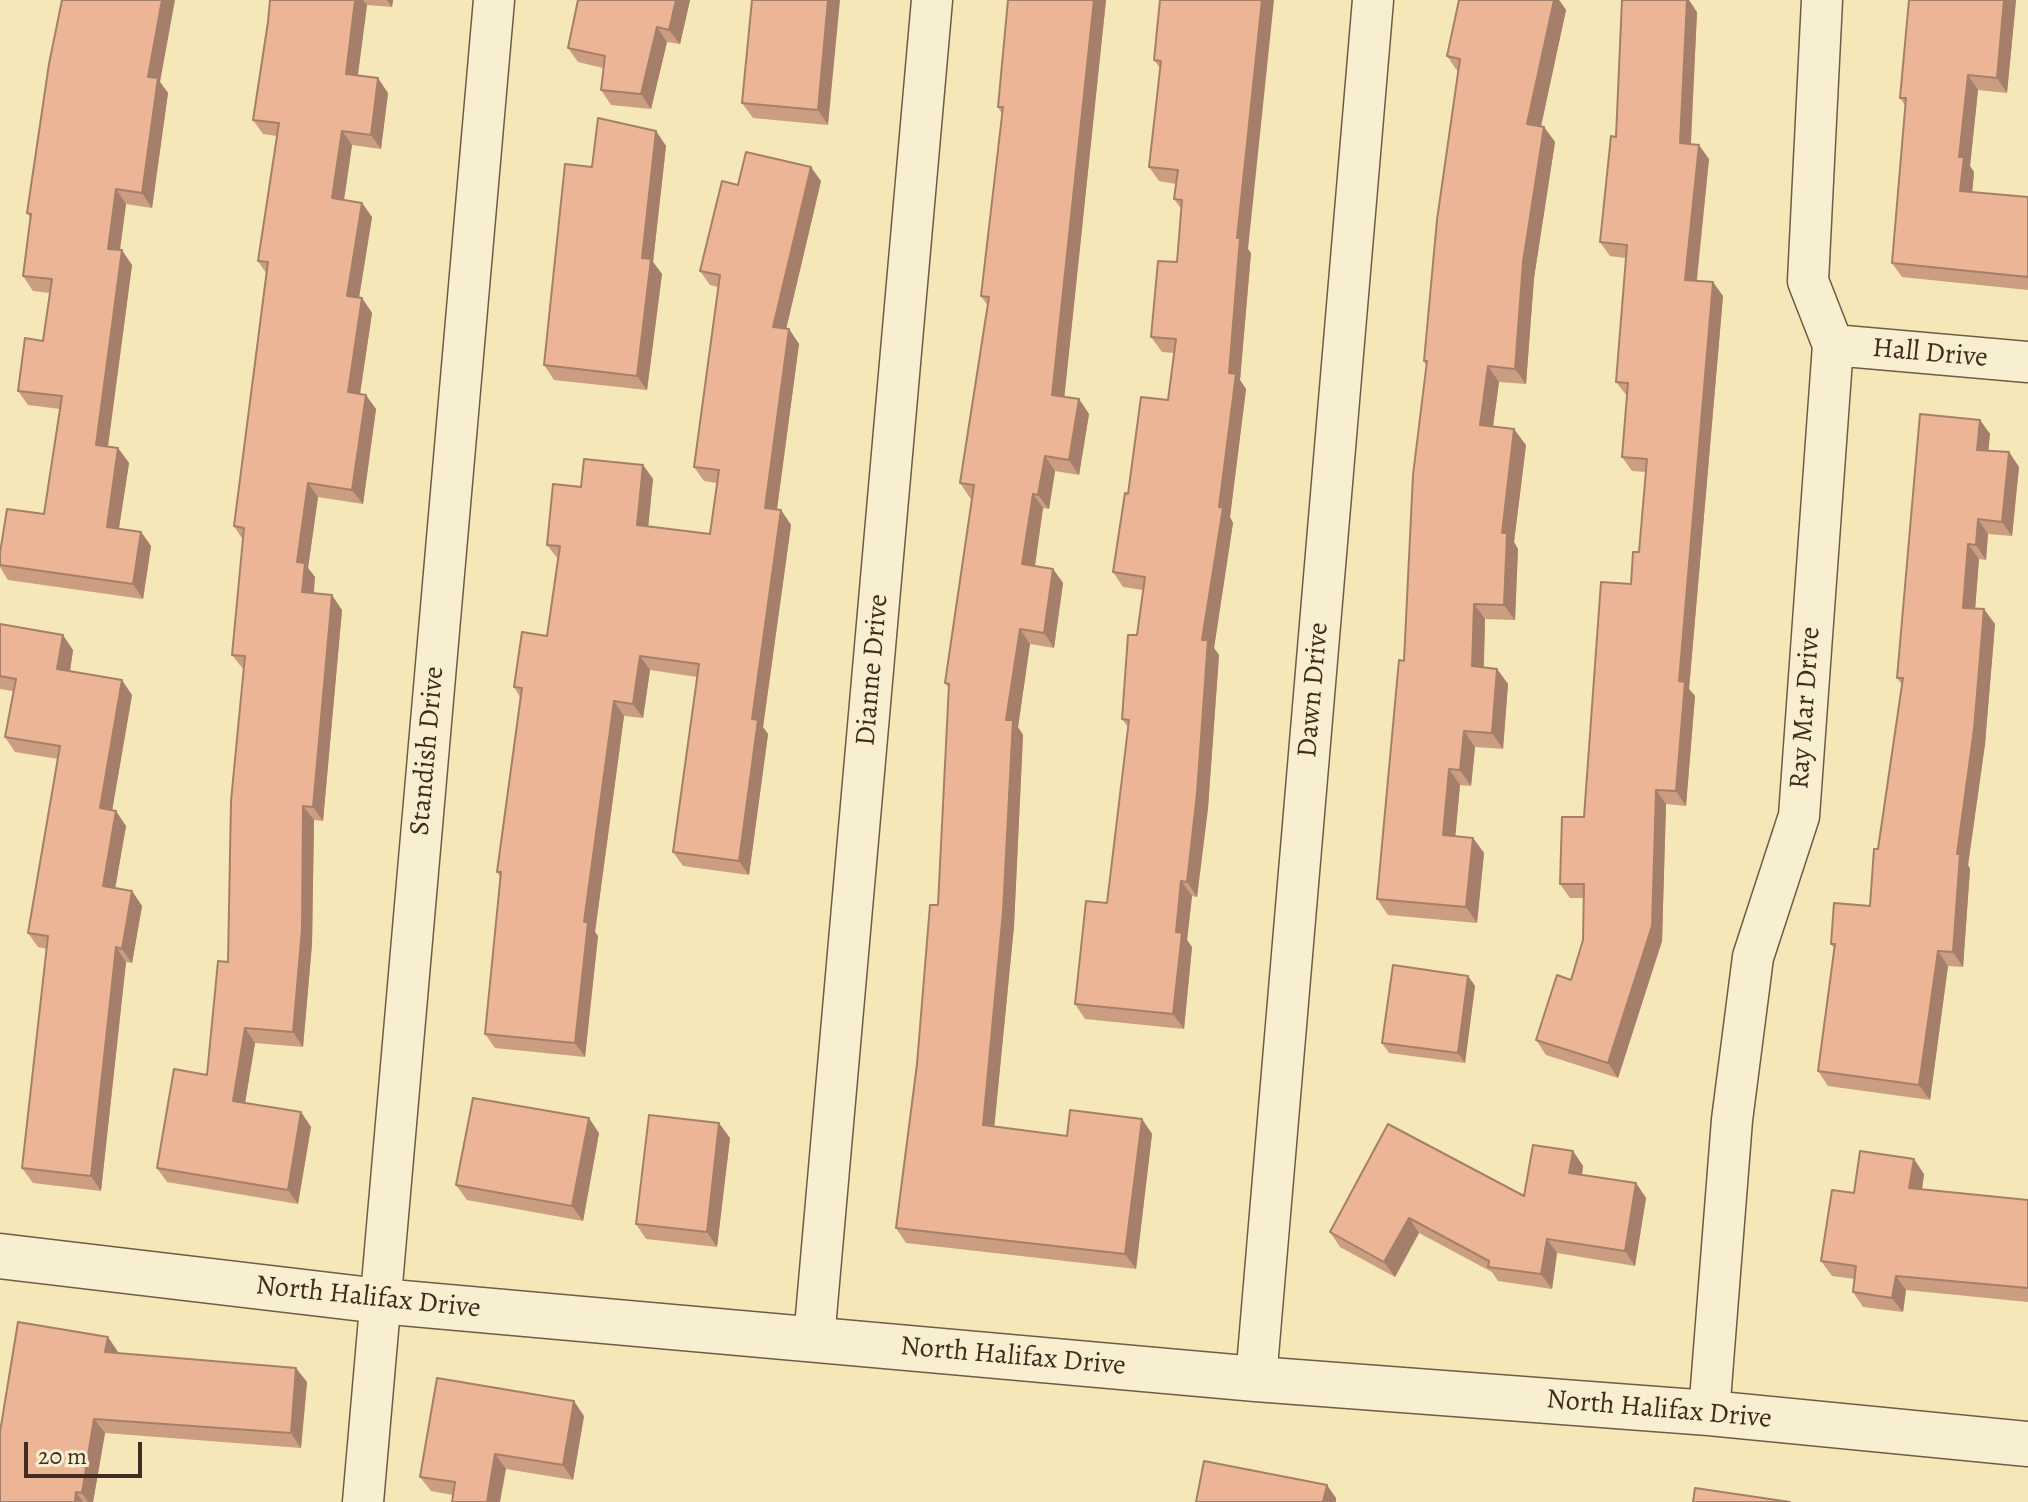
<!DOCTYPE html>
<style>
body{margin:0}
#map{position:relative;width:2028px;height:1502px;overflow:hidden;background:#f5e7b7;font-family:Alegreya,serif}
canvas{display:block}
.scale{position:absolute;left:24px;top:1442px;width:118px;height:36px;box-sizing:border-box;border:4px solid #432c1f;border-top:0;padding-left:10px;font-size:24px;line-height:28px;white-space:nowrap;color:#432c1f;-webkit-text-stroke:6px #f8efd0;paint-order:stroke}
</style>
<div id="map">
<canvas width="2028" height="1502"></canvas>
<div class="scale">20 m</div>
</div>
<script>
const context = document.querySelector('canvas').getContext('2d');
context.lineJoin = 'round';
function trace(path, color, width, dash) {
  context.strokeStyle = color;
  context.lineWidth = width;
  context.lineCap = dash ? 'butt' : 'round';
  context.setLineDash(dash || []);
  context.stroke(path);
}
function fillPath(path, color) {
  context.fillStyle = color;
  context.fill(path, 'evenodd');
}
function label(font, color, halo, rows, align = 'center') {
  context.font = font + ' Alegreya,serif';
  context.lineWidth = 7;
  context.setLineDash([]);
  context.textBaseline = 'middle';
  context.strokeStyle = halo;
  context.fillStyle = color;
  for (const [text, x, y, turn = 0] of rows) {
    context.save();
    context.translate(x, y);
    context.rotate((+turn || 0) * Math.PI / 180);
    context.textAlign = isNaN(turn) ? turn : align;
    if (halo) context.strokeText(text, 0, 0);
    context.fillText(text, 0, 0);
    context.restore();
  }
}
const minor = new Path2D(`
 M 1833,345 L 2028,362
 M 814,1339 L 932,0
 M 1256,1379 L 1373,0
 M 1709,1413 L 1732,1120 L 1753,957 L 1799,816 L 1833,345 L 1808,281 L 1822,0
 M 363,1502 L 494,0`);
const tertiary = new Path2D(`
 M 0,1256 L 380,1301 L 1256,1379 L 1709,1413 L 2028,1444`);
trace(minor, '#705b45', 43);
trace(tertiary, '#705b45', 47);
trace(minor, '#f8efd0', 40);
trace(tertiary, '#f8efd0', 44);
fillPath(new Path2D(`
 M 270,0 L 393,0 L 392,7 L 367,5 L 358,75 L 388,93 L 381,149 L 352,145 L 344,200 L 362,203 L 372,217 L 359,298 L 362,298 L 372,313 L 360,394 L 376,409 L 363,504 L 318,497 L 308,568 L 315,577 L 314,593 L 342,610 L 323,821 L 314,820 L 312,944 L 303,1047 L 255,1043 L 245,1103 L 301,1112 L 311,1127 L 298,1204 L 167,1182 L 157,1168 L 207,1075 L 228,962 L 244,669 L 243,669 L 232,655 L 243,540 L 234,526 L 266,273 L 258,261 L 277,136 L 263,134 L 253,120 L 268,22 Z
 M 578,0 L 690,0 L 680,44 L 667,42 L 651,109 L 611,105 L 601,90 L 603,68 L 578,62 L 568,48 Z
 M 752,0 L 828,125 L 753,118 L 742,103 Z
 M 1008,0 L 1106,0 L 1064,397 L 1079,399 L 1089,414 L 1079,475 L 1055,471 L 1049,509 L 1043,508 L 1035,566 L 1053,569 L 1063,583 L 1054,648 L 1030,644 L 1018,727 L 1023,735 L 1014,926 L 994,1127 L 1067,1136 L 1142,1119 L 1152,1134 L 1136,1269 L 906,1243 L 896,1228 L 938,905 L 949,688 L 945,683 L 972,498 L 970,498 L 960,483 L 988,306 L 981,296 L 1002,114 L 998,107 Z
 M 1160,0 L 1248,249 L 1251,253 L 1240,380 L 1246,389 L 1230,517 L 1233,523 L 1214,648 L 1219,655 L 1208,808 L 1197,897 L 1192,896 L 1187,940 L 1192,947 L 1184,1029 L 1085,1019 L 1075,1004 L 1107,903 L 1128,727 L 1122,719 L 1137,635 L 1143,590 L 1123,587 L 1113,572 L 1128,494 L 1168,400 L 1174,353 L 1162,352 L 1151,337 L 1177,262 L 1182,210 L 1174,199 L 1176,184 L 1159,181 L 1149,167 L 1160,68 L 1154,60 Z
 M 1459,0 L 1559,0 L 1566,10 L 1541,126 L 1544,127 L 1555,142 L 1534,278 L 1526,384 L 1499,382 L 1493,427 L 1526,445 L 1514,542 L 1518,549 L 1515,620 L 1485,619 L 1484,667 L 1497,669 L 1508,684 L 1503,749 L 1475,747 L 1471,786 L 1460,785 L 1455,836 L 1473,838 L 1484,853 L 1477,923 L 1388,915 L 1377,899 L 1404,661 L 1426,365 L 1424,361 L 1458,72 L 1447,56 Z
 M 1909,0 L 2016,0 L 2007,93 L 1978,90 L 1970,166 L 1974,172 L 1972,192 L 2028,197 L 2028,290 L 1902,277 L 1892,263 L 1905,105 L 1900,98 Z
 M 1697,12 L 1691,144 L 1709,159 L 1697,281 L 1723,296 L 1689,689 L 1695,696 L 1686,806 L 1666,804 L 1662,941 L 1618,1078 L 1546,1055 L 1536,1040 L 1571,980 L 1583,940 L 1584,898 L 1570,898 L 1560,884 L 1584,817 L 1631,584 L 1639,552 L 1646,472 L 1632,471 L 1622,457 L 1627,396 L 1616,382 L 1626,258 L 1610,256 L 1600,242 L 1616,137 Z
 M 160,82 L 168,93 L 152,208 L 126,204 L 120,250 L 132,265 L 108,447 L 118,448 L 129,463 L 119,528 L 141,532 L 151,546 L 143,599 L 8,580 L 0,567 L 0,553 L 44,514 L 60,409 L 28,405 L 18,391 L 43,341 L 50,293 L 33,291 L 23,276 L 31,219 L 27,213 Z
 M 656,131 L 666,146 L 653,262 L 662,274 L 647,390 L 554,380 L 544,365 L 592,167 Z
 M 821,181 L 786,329 L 789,329 L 799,344 L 777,510 L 781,510 L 791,525 L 763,727 L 768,734 L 749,875 L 683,866 L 673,852 L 697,677 L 650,670 L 643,718 L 624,716 L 595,932 L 598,936 L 585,1057 L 495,1048 L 485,1034 L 500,877 L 497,872 L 520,697 L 514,687 L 547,636 L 558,559 L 547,545 L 581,487 L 643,465 L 653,479 L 648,526 L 710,534 L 717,483 L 704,481 L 694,467 L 718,287 L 710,285 L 700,271 L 738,185 Z
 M 1980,420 L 1990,434 L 1988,451 L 2009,452 L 2019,467 L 2012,536 L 1988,534 L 1986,560 L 1979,559 L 1975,609 L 1995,624 L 1985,744 L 1968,865 L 1970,869 L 1963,967 L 1948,966 L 1930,1100 L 1828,1086 L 1818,1071 L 1835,949 L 1831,944 L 1870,906 L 1902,685 L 1897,678 Z
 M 0,624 L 73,650 L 70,671 L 132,695 L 112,810 L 126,826 L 115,888 L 132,891 L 142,906 L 132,963 L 126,962 L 101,1191 L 33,1183 L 22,1168 L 47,949 L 38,947 L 28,933 L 58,759 L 15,752 L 5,737 L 13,691 L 0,689 Z
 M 1468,976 L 1475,986 L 1465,1063 L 1389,1053 L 1382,1043 Z
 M 599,1133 L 583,1221 L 467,1200 L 456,1185 Z
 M 730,1138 L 717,1247 L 646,1239 L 636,1224 Z
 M 1573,1151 L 1583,1166 L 1582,1175 L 1636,1183 L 1646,1198 L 1635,1266 L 1557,1253 L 1552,1289 L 1498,1281 L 1492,1272 L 1419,1233 L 1395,1277 L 1340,1247 L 1330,1232 L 1524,1196 Z
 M 1924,1174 L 1922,1190 L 2028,1200 L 2028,1302 L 1906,1290 L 1903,1312 L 1863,1307 L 1853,1292 L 1855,1279 L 1832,1276 L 1821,1261 L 1854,1193 Z
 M 108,1337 L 118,1353 L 307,1382 L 301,1448 L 105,1433 L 93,1502 L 0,1502 Z
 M 584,1416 L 573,1480 L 506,1469 L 453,1495 L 431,1491 L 420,1477 Z`), '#cb9d81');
fillPath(new Path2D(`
 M 162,0 L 175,0 L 160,82 L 168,93 L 152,208 L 142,193 L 148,77 Z
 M 355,0 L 363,0 L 367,5 L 356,88 L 346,74 Z
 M 387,0 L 393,0 L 392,7 Z
 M 676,0 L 690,0 L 680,44 L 669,30 Z
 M 828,0 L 840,0 L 828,125 L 818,110 Z
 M 1094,0 L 1106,0 L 1063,410 L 1052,395 Z
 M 1262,0 L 1274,0 L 1248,249 L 1251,253 L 1240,380 L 1246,389 L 1230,517 L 1233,523 L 1214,648 L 1219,655 L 1208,808 L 1197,897 L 1187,882 L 1202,640 L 1219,507 L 1229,373 L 1237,238 Z
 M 1554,0 L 1559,0 L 1566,10 L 1538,140 L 1527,124 Z
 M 1687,0 L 1689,0 L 1697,12 L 1690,157 L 1680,143 Z
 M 2004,0 L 2016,0 L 2007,93 L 1997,78 Z
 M 657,27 L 667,42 L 651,109 L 641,94 Z
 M 1968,75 L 1978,90 L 1970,166 L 1974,172 L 1971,206 L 1960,191 L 1959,157 Z
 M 378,78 L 388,93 L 381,149 L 371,135 Z
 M 1544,127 L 1555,142 L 1534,278 L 1526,384 L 1515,369 L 1523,262 Z
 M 342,131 L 352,145 L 342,213 L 332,198 Z
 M 656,131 L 666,146 L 653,262 L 662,274 L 647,390 L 637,376 L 642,258 Z
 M 1699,145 L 1709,159 L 1695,294 L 1685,280 Z
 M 811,167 L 821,181 L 783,342 L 773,327 Z
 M 116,189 L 126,204 L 118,263 L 108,249 Z
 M 362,203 L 372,217 L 357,310 L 347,296 Z
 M 122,250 L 132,265 L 106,460 L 96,445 Z
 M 1713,282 L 1723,296 L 1689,689 L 1695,696 L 1686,806 L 1676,791 L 1679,681 Z
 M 362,298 L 372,313 L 358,407 L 348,392 Z
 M 789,329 L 799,344 L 775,523 L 765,508 Z
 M 1488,366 L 1499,382 L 1491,441 L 1480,425 Z
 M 366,395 L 376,409 L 363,504 L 352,490 Z
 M 1079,399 L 1089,414 L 1079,475 L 1069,460 Z
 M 1980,420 L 1990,434 L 1987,464 L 1977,450 Z
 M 1514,429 L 1526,445 L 1514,542 L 1518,549 L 1515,620 L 1504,605 L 1502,533 Z
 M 118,448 L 129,463 L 117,541 L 107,527 Z
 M 2009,452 L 2019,467 L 2012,536 L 2002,522 Z
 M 1045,456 L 1055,471 L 1049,509 L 1038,495 Z
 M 643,465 L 653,479 L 647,539 L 637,525 Z
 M 308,483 L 318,497 L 308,568 L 315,577 L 312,607 L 302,592 L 297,562 Z
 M 1033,494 L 1043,508 L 1033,579 L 1022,564 Z
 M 781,510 L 791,525 L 763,727 L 768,734 L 749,875 L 739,861 L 752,719 Z
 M 1978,519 L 1988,534 L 1986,560 L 1976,545 Z
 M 141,532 L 151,546 L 143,599 L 133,584 Z
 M 1968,544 L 1979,559 L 1974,623 L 1963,608 Z
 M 1053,569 L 1063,583 L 1054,648 L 1044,633 Z
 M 332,595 L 342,610 L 323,821 L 313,807 Z
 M 1474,604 L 1485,619 L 1483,682 L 1472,666 Z
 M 1984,609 L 1995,624 L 1985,744 L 1968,865 L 1970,869 L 1963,967 L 1953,952 L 1957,854 Z
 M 1020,629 L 1030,644 L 1018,727 L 1023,735 L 1014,926 L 993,1140 L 983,1125 L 1006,720 Z
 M 63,635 L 73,650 L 68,684 L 57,669 Z
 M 640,656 L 650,670 L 643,718 L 633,704 Z
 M 1497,669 L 1508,684 L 1503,749 L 1492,733 Z
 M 122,680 L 132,695 L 110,823 L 100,808 Z
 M 614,701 L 624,716 L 595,932 L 598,936 L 585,1057 L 575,1043 L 584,922 Z
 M 1464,731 L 1475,747 L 1471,786 L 1460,770 Z
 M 1449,769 L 1460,785 L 1454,851 L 1443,835 Z
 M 1656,790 L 1666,804 L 1662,941 L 1618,1078 L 1608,1063 Z
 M 303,806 L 314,820 L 312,944 L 303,1047 L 293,1032 Z
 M 116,811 L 126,826 L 113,901 L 103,886 Z
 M 1473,838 L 1484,853 L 1477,923 L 1466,907 Z
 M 1181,881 L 1192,896 L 1187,940 L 1192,947 L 1184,1029 L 1173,1014 L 1176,932 Z
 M 132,891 L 142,906 L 132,963 L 122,949 Z
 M 116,947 L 126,962 L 101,1191 L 91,1176 Z
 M 1938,951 L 1948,966 L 1930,1100 L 1919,1085 Z
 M 1468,976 L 1475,986 L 1465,1063 L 1458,1053 Z
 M 245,1028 L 255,1043 L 243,1115 L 233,1101 Z
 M 301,1112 L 311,1127 L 298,1204 L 288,1190 Z
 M 589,1118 L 599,1133 L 583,1221 L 572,1206 Z
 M 1142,1119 L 1152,1134 L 1136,1269 L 1125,1254 Z
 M 719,1123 L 730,1138 L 717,1247 L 707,1232 Z
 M 1573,1151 L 1583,1166 L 1580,1187 L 1569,1173 Z
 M 1914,1159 L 1924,1174 L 1920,1203 L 1909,1188 Z
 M 1636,1183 L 1646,1198 L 1635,1266 L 1625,1251 Z
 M 1409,1218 L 1419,1233 L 1395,1277 L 1384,1262 Z
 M 1547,1239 L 1557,1253 L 1552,1289 L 1541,1274 Z
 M 1896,1276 L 1906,1290 L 1903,1312 L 1892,1298 Z
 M 108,1337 L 118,1352 L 116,1367 L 105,1352 Z
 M 296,1368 L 307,1382 L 301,1448 L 291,1433 Z
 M 574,1401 L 584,1416 L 573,1480 L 563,1465 Z
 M 94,1419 L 105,1433 L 93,1502 L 88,1502 L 82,1493 Z
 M 495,1454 L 506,1469 L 500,1502 L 487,1502 Z
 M 1327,1485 L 1336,1498 L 1336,1502 L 1323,1502 Z
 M 76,1492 L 83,1502 L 75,1502 Z`), '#a57f69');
const building = new Path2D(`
 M 62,0 L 162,0 L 148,77 L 158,78 L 142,193 L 116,189 L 108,249 L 122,250 L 96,445 L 118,448 L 107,527 L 141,532 L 133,584 L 0,565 L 0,553 L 7,509 L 44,514 L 62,396 L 18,391 L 25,338 L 43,341 L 52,279 L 23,276 L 31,214 L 27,213 L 49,64 Z
 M 270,0 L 355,0 L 346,74 L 378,78 L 371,135 L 342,131 L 332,198 L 362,203 L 347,296 L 362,298 L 348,392 L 366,395 L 352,490 L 308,483 L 297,562 L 305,563 L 302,592 L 332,595 L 313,807 L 303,806 L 302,929 L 293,1032 L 245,1028 L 233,1101 L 301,1112 L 288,1190 L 157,1168 L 174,1069 L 207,1075 L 218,961 L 228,962 L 231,801 L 245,656 L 232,655 L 244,528 L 234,526 L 268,262 L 258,261 L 279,123 L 253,120 L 268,22 Z
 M 578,0 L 676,0 L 669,30 L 657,27 L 641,94 L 601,90 L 605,56 L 568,48 Z
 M 752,0 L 828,0 L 818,110 L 742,103 Z
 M 1008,0 L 1094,0 L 1052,395 L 1079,399 L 1069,460 L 1045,456 L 1038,495 L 1033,494 L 1022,564 L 1053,569 L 1044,633 L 1020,629 L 1006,720 L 1013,720 L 1003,911 L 983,1125 L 1067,1136 L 1070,1110 L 1142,1119 L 1125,1254 L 896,1228 L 917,1064 L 930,905 L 938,905 L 949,684 L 945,683 L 974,485 L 960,483 L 989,297 L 981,296 L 1003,107 L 998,107 Z
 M 1160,0 L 1262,0 L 1237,238 L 1240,238 L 1229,373 L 1236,374 L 1219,507 L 1223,508 L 1202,640 L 1208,640 L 1197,793 L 1187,882 L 1181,881 L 1176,932 L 1182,933 L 1173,1014 L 1075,1004 L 1086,901 L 1107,903 L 1129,720 L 1122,719 L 1128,635 L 1137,635 L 1145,577 L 1113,572 L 1125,493 L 1128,494 L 1141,397 L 1168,400 L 1176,339 L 1151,337 L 1158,261 L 1177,262 L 1182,200 L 1174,199 L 1178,170 L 1149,167 L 1161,61 L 1154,60 Z
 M 1459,0 L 1554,0 L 1527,124 L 1544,127 L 1523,262 L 1515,369 L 1488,366 L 1480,425 L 1514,429 L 1502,533 L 1507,533 L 1504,605 L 1474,604 L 1472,666 L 1497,669 L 1492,733 L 1464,731 L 1460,770 L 1449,769 L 1443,835 L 1473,838 L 1466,907 L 1377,899 L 1399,660 L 1404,661 L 1413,475 L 1427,361 L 1424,361 L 1437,220 L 1460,59 L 1447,56 Z
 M 1622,0 L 1687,0 L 1680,143 L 1699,145 L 1685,280 L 1713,282 L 1679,681 L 1685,682 L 1676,791 L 1656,790 L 1652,926 L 1608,1063 L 1536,1040 L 1557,975 L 1571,980 L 1583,940 L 1584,884 L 1560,884 L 1562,817 L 1584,817 L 1601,582 L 1631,584 L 1633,552 L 1639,552 L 1647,459 L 1622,457 L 1628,383 L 1616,382 L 1627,245 L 1600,242 L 1611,136 L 1616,137 Z
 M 1909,0 L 2004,0 L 1997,78 L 1968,75 L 1959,157 L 1964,157 L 1960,191 L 2028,197 L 2028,277 L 1892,263 L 1906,98 L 1900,98 Z
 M 598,118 L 656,131 L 642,258 L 651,259 L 637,376 L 544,365 L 565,164 L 592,167 Z
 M 746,152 L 811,167 L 773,327 L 789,329 L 765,508 L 781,510 L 752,719 L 758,720 L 739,861 L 673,852 L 699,664 L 640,656 L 633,704 L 614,701 L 584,922 L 588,922 L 575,1043 L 485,1034 L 501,872 L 497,872 L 522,688 L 514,687 L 522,632 L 547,636 L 560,546 L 547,545 L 553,484 L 581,487 L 584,459 L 643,465 L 637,525 L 710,534 L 719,470 L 694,467 L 720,275 L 700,271 L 722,181 L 738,185 Z
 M 1920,414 L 1980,420 L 1977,450 L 2009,452 L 2002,522 L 1978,519 L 1976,545 L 1968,544 L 1963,608 L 1984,609 L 1974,729 L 1957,854 L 1960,854 L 1953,952 L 1938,951 L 1919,1085 L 1818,1071 L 1835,944 L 1831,944 L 1834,903 L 1870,906 L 1874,849 L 1878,849 L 1903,678 L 1897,678 Z
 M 0,624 L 63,635 L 57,669 L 122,680 L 100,808 L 116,811 L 103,886 L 132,891 L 122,949 L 116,947 L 91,1176 L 22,1168 L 48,936 L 28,933 L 60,746 L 5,737 L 16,679 L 0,676 Z
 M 1393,965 L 1468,976 L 1458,1053 L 1382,1043 Z
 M 473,1098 L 589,1118 L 572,1206 L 456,1185 Z
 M 649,1115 L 719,1123 L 707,1232 L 636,1224 Z
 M 1388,1124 L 1524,1196 L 1533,1145 L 1573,1151 L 1569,1173 L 1636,1183 L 1625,1251 L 1547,1239 L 1541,1274 L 1488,1267 L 1489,1261 L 1409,1218 L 1384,1262 L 1330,1232 Z
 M 1860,1151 L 1914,1159 L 1909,1188 L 2028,1200 L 2028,1288 L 1896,1276 L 1892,1298 L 1853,1292 L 1856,1266 L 1821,1261 L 1832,1190 L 1854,1193 Z
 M 18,1322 L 108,1337 L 105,1352 L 296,1368 L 291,1433 L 94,1419 L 82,1493 L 76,1492 L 75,1502 L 0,1502 L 0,1432 Z
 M 437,1378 L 574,1401 L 563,1465 L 495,1454 L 487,1502 L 452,1502 L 455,1482 L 420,1477 Z
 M 1204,1461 L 1327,1485 L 1323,1502 L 1196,1502 Z
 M 1695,1488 L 1790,1502 L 1693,1502 Z`);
fillPath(building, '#ecb696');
trace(building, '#a57f69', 2);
label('28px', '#432c1f', '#f8efd0', [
 ["Hall Drive",1930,354,5],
 ["Dianne Drive",873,670,-85],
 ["Dawn Drive",1314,690,-85],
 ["Ray Mar Drive",1806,708,-86],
 ["Standish Drive",428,751,-85],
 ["North Halifax Drive",368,1298,6],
 ["North Halifax Drive",1013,1357,5],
 ["North Halifax Drive",1659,1410,5]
]);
</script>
